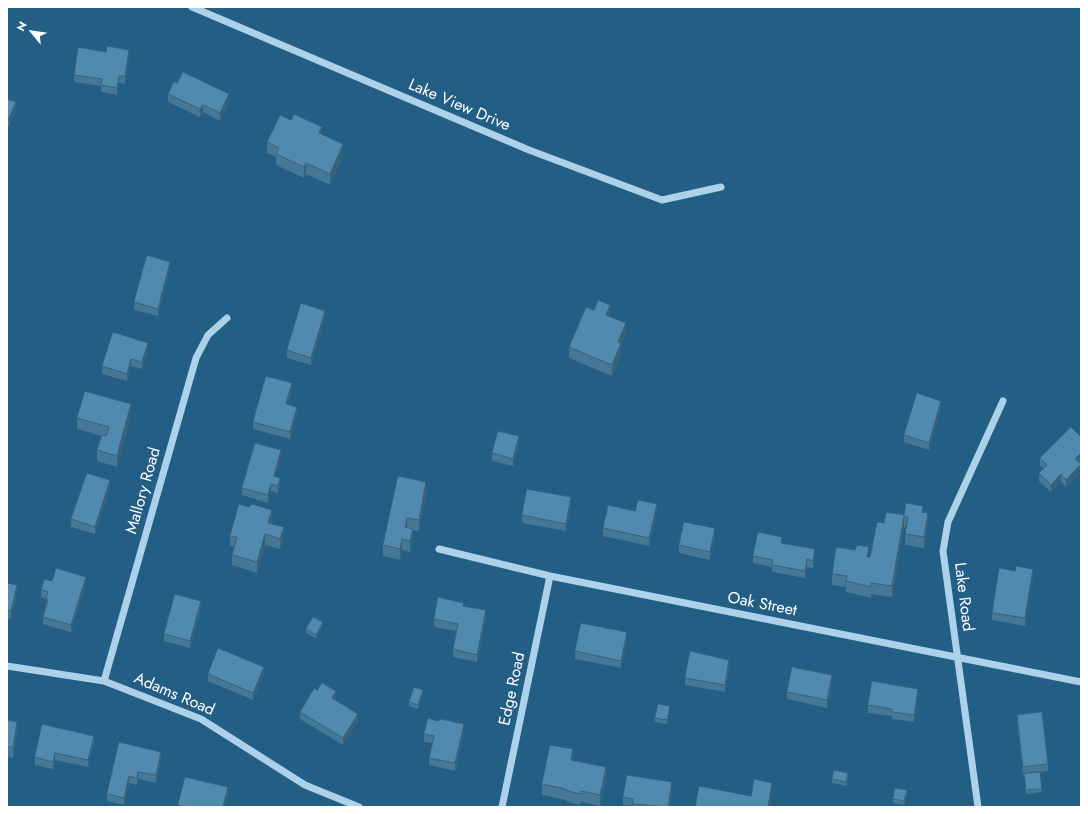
<!DOCTYPE html>
<style>
body{margin:0}
#map{position:relative;width:1088px;height:814px;overflow:hidden;background:#235e85;font-family:Jost,sans-serif}
canvas{display:block}
.frame{position:absolute;inset:0;border:8px solid #fff;pointer-events:none}
.north{position:absolute;left:12px;top:12px;width:40px;height:40px;-webkit-text-stroke:3px #235e85;paint-order:stroke;rotate:299deg;font-size:11px;font-weight:700;line-height:16px;text-align:center;color:#fff}
.north::after{content:'';display:block;margin:auto;width:14px;height:18px;background:#fff;clip-path:polygon(50% 0,100% 100%,50% 72%,0 100%)}
</style>
<div id="map">
<canvas width="1088" height="814"></canvas>
<div class="frame"></div>
<div class="north">N</div>
</div>
<script>
const context = document.querySelector('canvas').getContext('2d');
context.lineJoin = 'round';
function trace(path, color, width, dash) {
  context.strokeStyle = color;
  context.lineWidth = width;
  context.lineCap = dash ? 'butt' : 'round';
  context.setLineDash(dash || []);
  context.stroke(path);
}
function fillPath(path, color) {
  context.fillStyle = color;
  context.fill(path, 'evenodd');
}
function label(font, color, halo, rows, align = 'center') {
  context.font = font + ' Jost,sans-serif';
  context.lineWidth = 4;
  context.setLineDash([]);
  context.textBaseline = 'middle';
  context.strokeStyle = halo;
  context.fillStyle = color;
  for (const [text, x, y, turn = 0] of rows) {
    context.save();
    context.translate(x, y);
    context.rotate((+turn || 0) * Math.PI / 180);
    context.textAlign = isNaN(turn) ? turn : align;
    if (halo) context.strokeText(text, 0, 0);
    context.fillText(text, 0, 0);
    context.restore();
  }
}
trace(new Path2D(`
 M 192,7 L 529,150 L 662,200 L 721,187
 M 439,549 L 550,576 L 1081,682
 M 7,666 L 104,681 L 201,719 L 305,785 L 359,807
 M 104,681 L 196,358 L 208,335 L 227,318
 M 502,807 L 550,576
 M 978,807 L 943,551 L 948,522 L 1003,401`), '#acd1e8', 7);
fillPath(new Path2D(`
 M 129,57 L 125,84 L 119,83 L 117,95 L 101,92 L 101,86 L 74,82 L 74,75 Z
 M 177,83 L 229,102 L 220,121 L 203,112 L 200,117 L 168,102 L 168,94 Z
 M 7,99 L 16,110 L 9,126 L 7,125 Z
 M 322,134 L 343,155 L 330,185 L 306,174 L 304,178 L 276,165 L 276,157 L 267,153 L 267,142 Z
 M 170,269 L 158,316 L 134,310 L 134,302 Z
 M 609,316 L 626,334 L 621,345 L 621,354 L 612,376 L 569,358 L 569,347 L 610,316 Z
 M 325,318 L 311,365 L 287,358 L 287,350 Z
 M 148,351 L 142,369 L 131,366 L 127,381 L 102,374 L 102,366 Z
 M 292,390 L 288,404 L 297,414 L 290,439 L 253,429 L 253,422 Z
 M 941,408 L 929,450 L 904,442 L 904,435 Z
 M 131,415 L 117,467 L 97,461 L 97,450 L 101,436 L 77,429 L 77,418 Z
 M 1081,437 L 1081,461 L 1079,463 L 1081,472 L 1066,487 L 1061,482 L 1051,492 L 1039,481 L 1039,473 L 1044,468 L 1040,466 L 1040,458 Z
 M 519,444 L 513,466 L 492,461 L 492,453 Z
 M 281,458 L 275,476 L 280,485 L 278,493 L 271,491 L 268,503 L 242,495 L 242,488 Z
 M 110,488 L 95,534 L 71,527 L 71,519 Z
 M 426,493 L 419,531 L 413,530 L 413,539 L 410,552 L 402,550 L 400,560 L 383,556 L 383,545 Z
 M 571,505 L 566,531 L 522,523 L 522,515 Z
 M 635,511 L 657,511 L 649,546 L 603,536 L 603,528 Z
 M 923,513 L 928,524 L 924,548 L 905,545 L 905,534 L 906,527 L 904,527 L 892,597 L 871,594 L 871,598 L 846,592 L 846,587 L 832,585 L 832,574 L 869,557 L 870,557 L 884,523 L 904,515 Z
 M 272,521 L 271,523 L 284,538 L 280,549 L 265,545 L 257,573 L 232,565 L 232,555 L 234,547 L 230,546 L 230,536 Z
 M 715,536 L 710,560 L 679,553 L 679,545 Z
 M 782,543 L 815,557 L 813,568 L 807,567 L 805,578 L 772,572 L 772,567 L 753,563 L 753,556 Z
 M 1033,576 L 1025,626 L 992,620 L 992,613 Z
 M 52,581 L 86,584 L 71,632 L 43,624 L 43,617 L 46,605 L 46,599 L 41,597 L 41,590 Z
 M 7,583 L 17,593 L 11,619 L 7,618 Z
 M 464,606 L 486,618 L 477,662 L 453,657 L 453,649 L 456,631 L 434,627 L 434,619 Z
 M 201,608 L 190,648 L 164,641 L 164,634 Z
 M 323,626 L 316,638 L 306,633 L 306,629 Z
 M 627,640 L 621,668 L 575,659 L 575,651 Z
 M 729,668 L 725,692 L 685,685 L 685,678 Z
 M 208,674 L 264,675 L 253,700 L 208,681 Z
 M 832,682 L 827,708 L 787,699 L 787,692 Z
 M 317,690 L 336,699 L 335,700 L 358,721 L 343,745 L 300,719 L 300,712 Z
 M 423,694 L 418,709 L 409,706 L 409,702 Z
 M 918,696 L 914,722 L 892,719 L 892,716 L 868,713 L 868,705 Z
 M 670,710 L 667,724 L 655,722 L 655,718 Z
 M 1017,715 L 1048,764 L 1048,771 L 1040,772 L 1042,792 L 1026,794 L 1024,774 L 1023,774 L 1017,723 Z
 M 7,720 L 17,732 L 13,758 L 7,757 Z
 M 438,721 L 464,731 L 455,771 L 429,765 L 429,758 L 433,743 L 424,742 L 424,734 Z
 M 119,742 L 161,759 L 156,783 L 138,779 L 137,785 L 129,783 L 124,805 L 107,801 L 107,794 Z
 M 94,743 L 88,767 L 55,760 L 53,769 L 35,765 L 35,757 Z
 M 573,760 L 606,778 L 600,806 L 581,802 L 580,805 L 568,802 L 566,800 L 542,795 L 542,784 Z
 M 848,777 L 846,786 L 832,783 L 832,779 Z
 M 672,790 L 670,807 L 633,807 L 633,806 L 623,805 L 623,797 Z
 M 907,794 L 904,805 L 893,803 L 893,799 Z`), '#457796');
fillPath(new Path2D(`
 M 129,50 L 129,57 L 125,84 L 125,76 Z
 M 119,76 L 119,83 L 117,95 L 117,88 Z
 M 229,94 L 229,102 L 220,121 L 220,113 Z
 M 16,102 L 16,110 L 9,126 L 9,118 Z
 M 203,105 L 203,112 L 200,117 L 200,109 Z
 M 322,127 L 322,138 L 319,133 Z
 M 343,144 L 343,155 L 330,185 L 330,174 Z
 M 306,163 L 306,174 L 304,178 L 304,167 Z
 M 170,262 L 170,269 L 158,316 L 158,309 Z
 M 610,305 L 610,316 L 606,326 L 606,315 Z
 M 325,311 L 325,318 L 311,365 L 311,358 Z
 M 626,323 L 626,334 L 621,345 L 621,354 L 612,376 L 612,365 L 618,342 Z
 M 148,343 L 148,351 L 142,369 L 142,362 Z
 M 131,359 L 131,366 L 127,381 L 127,374 Z
 M 292,383 L 292,390 L 286,411 L 286,404 Z
 M 941,401 L 941,408 L 929,450 L 929,443 Z
 M 131,404 L 131,415 L 117,467 L 117,456 Z
 M 297,407 L 297,414 L 290,439 L 290,432 Z
 M 519,436 L 519,444 L 513,466 L 513,459 Z
 M 281,450 L 281,458 L 274,483 L 274,476 Z
 M 1081,453 L 1081,461 L 1075,466 L 1075,459 Z
 M 1081,464 L 1081,472 L 1066,487 L 1066,480 Z
 M 1061,474 L 1061,482 L 1051,492 L 1051,485 Z
 M 280,478 L 280,485 L 278,493 L 278,486 Z
 M 110,480 L 110,488 L 95,534 L 95,527 Z
 M 426,482 L 426,493 L 419,531 L 419,520 Z
 M 271,484 L 271,491 L 268,503 L 268,495 Z
 M 571,497 L 571,505 L 566,531 L 566,524 Z
 M 657,504 L 657,511 L 649,546 L 649,538 Z
 M 272,510 L 272,521 L 268,534 L 268,523 Z
 M 928,513 L 928,524 L 924,548 L 924,537 Z
 M 904,516 L 904,527 L 892,597 L 892,586 Z
 M 407,518 L 407,528 L 405,527 Z
 M 284,527 L 284,538 L 280,549 L 280,539 Z
 M 715,528 L 715,536 L 710,560 L 710,552 Z
 M 413,529 L 413,539 L 410,552 L 410,541 Z
 M 265,534 L 265,545 L 257,573 L 257,562 Z
 M 402,539 L 402,550 L 400,560 L 400,549 Z
 M 815,549 L 815,557 L 813,568 L 813,561 Z
 M 807,559 L 807,567 L 805,578 L 805,571 Z
 M 1033,569 L 1033,576 L 1025,626 L 1025,618 Z
 M 86,577 L 86,584 L 71,632 L 71,625 Z
 M 17,585 L 17,593 L 11,619 L 11,611 Z
 M 201,601 L 201,608 L 190,648 L 190,641 Z
 M 486,610 L 486,618 L 477,662 L 477,655 Z
 M 323,622 L 323,626 L 316,638 L 316,635 Z
 M 627,632 L 627,640 L 621,668 L 621,661 Z
 M 729,660 L 729,668 L 725,692 L 725,685 Z
 M 264,667 L 264,675 L 253,700 L 253,693 Z
 M 832,675 L 832,682 L 827,708 L 827,700 Z
 M 918,689 L 918,696 L 914,722 L 914,715 Z
 M 423,690 L 423,694 L 418,709 L 418,705 Z
 M 336,691 L 336,699 L 332,705 L 332,698 Z
 M 670,706 L 670,710 L 667,724 L 667,720 Z
 M 358,714 L 358,721 L 343,745 L 343,738 Z
 M 17,722 L 17,732 L 13,758 L 13,747 Z
 M 464,724 L 464,731 L 455,771 L 455,763 Z
 M 94,736 L 94,743 L 88,767 L 88,760 Z
 M 573,749 L 573,760 L 571,771 L 571,760 Z
 M 161,752 L 161,759 L 156,783 L 156,775 Z
 M 55,753 L 55,760 L 53,769 L 53,762 Z
 M 606,767 L 606,778 L 600,806 L 600,795 Z
 M 138,772 L 138,779 L 137,785 L 137,778 Z
 M 129,776 L 129,783 L 124,805 L 124,798 Z
 M 672,782 L 672,790 L 670,807 L 668,807 Z
 M 772,783 L 772,794 L 770,807 L 768,807 Z
 M 228,787 L 228,795 L 225,807 L 223,807 Z`), '#38617a');
const building = new Path2D(`
 M 107,46 L 129,50 L 125,76 L 119,76 L 117,88 L 101,85 L 102,79 L 74,75 L 78,47 L 106,52 Z
 M 183,72 L 229,94 L 220,113 L 203,105 L 200,109 L 168,94 L 174,81 L 177,83 Z
 M 7,99 L 16,102 L 9,118 L 7,117 Z
 M 294,114 L 322,127 L 319,133 L 343,144 L 330,174 L 306,163 L 304,167 L 276,154 L 279,148 L 267,142 L 280,115 L 291,120 Z
 M 147,255 L 170,262 L 158,309 L 134,302 Z
 M 598,300 L 610,305 L 606,315 L 626,323 L 618,342 L 621,343 L 612,365 L 569,347 L 586,307 L 594,310 Z
 M 301,303 L 325,311 L 311,358 L 287,350 Z
 M 113,332 L 148,343 L 142,362 L 131,359 L 127,374 L 102,366 Z
 M 266,376 L 292,383 L 286,404 L 297,407 L 290,432 L 253,422 Z
 M 85,391 L 131,404 L 117,456 L 97,450 L 102,435 L 106,436 L 109,427 L 77,418 Z
 M 917,393 L 941,401 L 929,443 L 904,435 Z
 M 1071,427 L 1081,437 L 1081,453 L 1075,459 L 1081,464 L 1066,480 L 1061,474 L 1051,485 L 1039,473 L 1047,465 L 1040,458 Z
 M 498,431 L 519,436 L 513,459 L 492,453 Z
 M 255,443 L 281,450 L 274,476 L 280,478 L 278,486 L 271,484 L 268,495 L 242,488 Z
 M 87,473 L 110,480 L 95,527 L 71,519 Z
 M 398,476 L 426,482 L 419,520 L 407,518 L 405,527 L 413,529 L 410,541 L 402,539 L 400,549 L 383,545 Z
 M 527,489 L 571,497 L 566,524 L 522,515 Z
 M 638,500 L 657,504 L 649,538 L 603,528 L 608,505 L 635,511 Z
 M 906,503 L 923,506 L 922,512 L 928,513 L 924,537 L 905,534 L 908,517 L 904,516 L 892,586 L 871,583 L 871,587 L 846,581 L 847,576 L 832,574 L 836,547 L 855,550 L 857,545 L 869,547 L 867,557 L 870,557 L 877,522 L 884,523 L 886,512 L 904,515 Z
 M 239,504 L 249,507 L 252,504 L 272,510 L 268,523 L 284,527 L 280,539 L 265,534 L 257,562 L 232,555 L 237,537 L 230,536 Z
 M 684,522 L 715,528 L 710,552 L 679,545 Z
 M 758,532 L 782,537 L 781,543 L 815,549 L 813,561 L 807,559 L 805,571 L 772,565 L 773,560 L 753,556 Z
 M 1016,566 L 1033,569 L 1025,618 L 992,613 L 999,568 L 1015,571 Z
 M 56,568 L 86,577 L 71,625 L 43,617 L 48,599 L 46,598 L 48,592 L 41,590 L 44,579 L 52,581 Z
 M 7,583 L 17,585 L 11,611 L 7,610 Z
 M 175,594 L 201,601 L 190,641 L 164,634 Z
 M 438,597 L 464,603 L 463,606 L 486,610 L 477,655 L 453,649 L 458,624 L 434,619 Z
 M 313,617 L 323,622 L 316,635 L 306,629 Z
 M 581,623 L 627,632 L 621,661 L 575,651 Z
 M 218,648 L 264,667 L 253,693 L 208,674 Z
 M 690,651 L 729,660 L 725,685 L 685,678 Z
 M 792,667 L 832,675 L 827,700 L 787,692 Z
 M 872,681 L 918,689 L 914,715 L 892,712 L 892,709 L 868,705 Z
 M 322,683 L 336,691 L 332,698 L 358,714 L 343,738 L 300,712 L 314,688 L 317,690 Z
 M 414,687 L 423,690 L 418,705 L 409,702 Z
 M 658,704 L 670,706 L 667,720 L 655,718 Z
 M 1042,712 L 1048,764 L 1023,767 L 1017,715 Z
 M 428,718 L 438,721 L 441,719 L 464,724 L 455,763 L 429,758 L 434,736 L 424,734 Z
 M 7,720 L 17,722 L 13,747 L 7,747 Z
 M 42,724 L 94,736 L 88,760 L 55,753 L 53,762 L 35,757 Z
 M 119,742 L 161,752 L 156,775 L 138,772 L 137,778 L 129,776 L 124,798 L 107,794 Z
 M 550,745 L 573,749 L 571,760 L 606,767 L 600,795 L 581,791 L 580,794 L 568,791 L 566,789 L 542,784 Z
 M 834,770 L 848,773 L 846,782 L 832,779 Z
 M 1040,772 L 1042,789 L 1026,790 L 1024,774 Z
 M 627,775 L 672,782 L 668,807 L 633,804 L 633,799 L 623,797 Z
 M 185,777 L 228,787 L 223,807 L 184,807 L 178,805 Z
 M 754,779 L 772,783 L 768,807 L 695,807 L 699,786 L 751,796 Z
 M 895,788 L 907,790 L 904,801 L 893,799 Z`);
fillPath(building, '#508aaf');
trace(building, '#38617a', 1);
label('16px', '#fff', '#235e85', [
 ["Lake View Drive",459,106,23],
 ["Mallory Road",144,491,-74],
 ["Lake Road",963,597,83],
 ["Oak Street",762,605,11],
 ["Edge Road",513,689,-78],
 ["Adams Road",174,695,23]
]);
</script>
